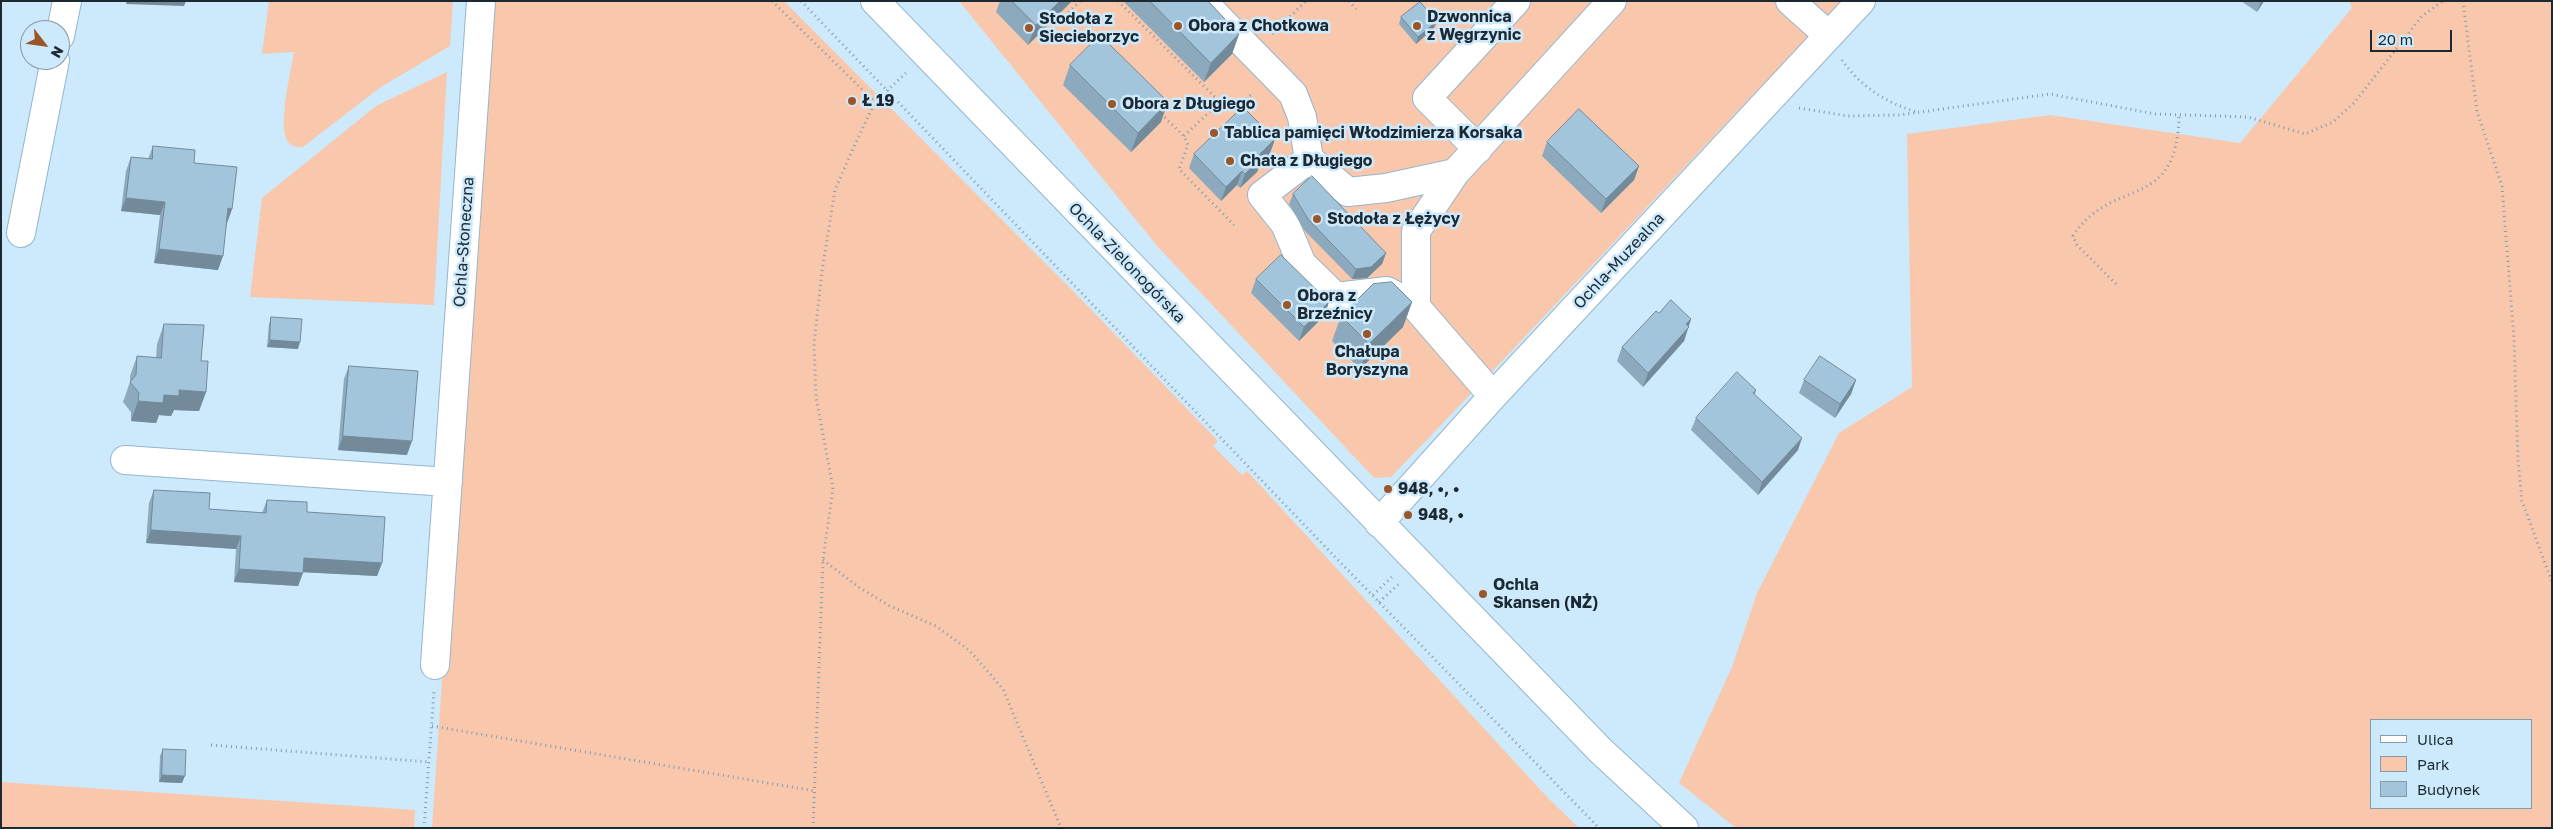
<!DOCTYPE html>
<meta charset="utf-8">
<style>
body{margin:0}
#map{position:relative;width:2553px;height:829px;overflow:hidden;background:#cde9fc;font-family:"Golos Text",sans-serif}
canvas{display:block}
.frame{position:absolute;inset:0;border:2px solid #1c2932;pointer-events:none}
.legend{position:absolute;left:2370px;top:719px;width:162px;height:90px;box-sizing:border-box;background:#cde9fc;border:1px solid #869cab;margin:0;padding:6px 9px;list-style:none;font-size:15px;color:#1c2932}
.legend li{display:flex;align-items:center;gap:10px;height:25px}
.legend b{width:25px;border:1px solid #869cab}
.north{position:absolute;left:20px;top:20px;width:50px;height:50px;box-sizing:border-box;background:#cde9fc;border:1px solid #869cab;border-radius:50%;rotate:120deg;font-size:14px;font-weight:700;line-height:20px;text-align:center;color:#1c2932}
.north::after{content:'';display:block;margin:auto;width:18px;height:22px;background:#9a5529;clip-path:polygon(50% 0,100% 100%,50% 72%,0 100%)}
.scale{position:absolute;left:2370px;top:30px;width:82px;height:22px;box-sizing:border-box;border:2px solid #1c2932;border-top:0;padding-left:6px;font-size:15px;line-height:18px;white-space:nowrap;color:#1c2932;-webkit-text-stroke:4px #cde9fc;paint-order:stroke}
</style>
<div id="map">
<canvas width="2553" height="829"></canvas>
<div class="frame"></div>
<ul class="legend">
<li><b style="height:6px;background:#fff"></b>Ulica</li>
<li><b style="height:14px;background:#f9c8ac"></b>Park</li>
<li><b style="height:14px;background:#a3c5dc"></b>Budynek</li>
</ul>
<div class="north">N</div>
<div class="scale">20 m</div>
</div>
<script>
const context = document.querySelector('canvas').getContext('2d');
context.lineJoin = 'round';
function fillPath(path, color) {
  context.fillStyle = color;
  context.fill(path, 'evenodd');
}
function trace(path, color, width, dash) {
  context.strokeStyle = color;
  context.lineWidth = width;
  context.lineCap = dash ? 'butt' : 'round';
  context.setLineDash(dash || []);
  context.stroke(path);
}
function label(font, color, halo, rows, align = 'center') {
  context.font = font + ' "Golos Text",sans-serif';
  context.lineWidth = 5;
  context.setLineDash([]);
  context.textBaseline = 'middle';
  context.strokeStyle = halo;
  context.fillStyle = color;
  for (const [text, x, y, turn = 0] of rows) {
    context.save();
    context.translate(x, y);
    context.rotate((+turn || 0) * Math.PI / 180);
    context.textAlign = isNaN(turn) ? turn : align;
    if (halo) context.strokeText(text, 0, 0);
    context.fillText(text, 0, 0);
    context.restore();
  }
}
fillPath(new Path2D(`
 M 269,1 L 453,1 L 450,46 L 381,87 L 303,147 C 297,147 292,147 288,142 C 277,127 291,71 294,52 L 262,54 Z
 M 488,1 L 784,1 L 1082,300 L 1218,441 L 1213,446 L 1242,475 L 1247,471 L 1549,799 L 1579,828 L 432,828 Z
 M 959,1 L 1843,1 C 1691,158 1543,320 1391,477 L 1374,478 L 1158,247 Z
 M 2349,1 L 2552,1 L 2552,828 L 1736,828 L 1679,783 L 1732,667 L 1757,593 L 1839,433 L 1912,387 L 1907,134 L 2050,115 L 2240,143 L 2352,8 ZM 2532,720 L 2532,808 L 2372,808 L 2372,720 Z
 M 447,72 L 434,305 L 250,297 L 262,198 L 376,106 Z
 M 1,782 L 415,810 L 414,828 L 1,828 Z`), '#f9c8ac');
const minor = new Path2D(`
 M 875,1 L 1600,750 L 1684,828
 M 1202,1 L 1293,94 L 1302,117 L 1309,159 L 1348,192 L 1386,188 L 1455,173 L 1416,231 L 1416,307
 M 1790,1 L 1828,35
 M 60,36 L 67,1
 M 1478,149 L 1427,98 L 1516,1
 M 1309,159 L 1262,195 L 1285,224 L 1302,264 L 1336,297 L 1387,291 L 1416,307 L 1493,396
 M 1455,173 L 1612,1
 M 21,233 L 55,60
 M 125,460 L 448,482
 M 1379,523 L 1493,396 L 1861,1
 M 435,665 L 481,1`);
trace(minor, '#95b6cc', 30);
trace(new Path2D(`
 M 772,1 L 875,102
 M 801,1 L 1339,561 L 1599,828
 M 1080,1 L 1066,15 L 1069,23 L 1093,46
 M 1118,1 L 1220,102 L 1235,109 L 1253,93
 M 1349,1 L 1356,9
 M 2463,1 L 2477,112 L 2502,186 L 2514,339 L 2518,461 L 2522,501 L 2552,582
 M 1272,34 L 1306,1
 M 1842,60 C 1860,86 1886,103 1917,112
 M 1799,108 L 1848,116 L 1899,115 L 2050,94 L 2155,114 L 2248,117 L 2305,134 L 2333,122 L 2354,103 L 2422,16 L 2443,1
 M 1161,114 L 1184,136 L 1188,145 L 1179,169 L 1234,225
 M 1184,136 L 1220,102
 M 2116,284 L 2077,245 L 2073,236 C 2112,175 2178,214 2179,114
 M 823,560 L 860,588 L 890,606 L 936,626 L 969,650 L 1003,689 L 1061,828
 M 1373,595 L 1394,575
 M 1379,602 L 1401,582
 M 432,726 L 815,791
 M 211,745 L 429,762
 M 424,828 L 434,691
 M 813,828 L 823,560 L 833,488 L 816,397 L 814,343 L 822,271 L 835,190 L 851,153 L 875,102 L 907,72`), '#859baa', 3, [1, 4]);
trace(minor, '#fff', 28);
fillPath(new Path2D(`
 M 1000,1 L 1072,1 L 1028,45 L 996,12 Z
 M 1123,1 L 1208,1 L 1239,34 L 1232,54 L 1204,82 Z
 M 2241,1 L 2264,1 L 2257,12 Z
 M 1401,17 L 1437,21 L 1434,28 L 1416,44 L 1399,24 Z
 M 1070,65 L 1161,122 L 1131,152 L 1063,85 Z
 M 1275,139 L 1270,153 L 1261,162 L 1257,172 L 1240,188 L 1237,185 L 1221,201 L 1189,168 L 1194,154 Z
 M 1547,142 L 1639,166 L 1634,180 L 1601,213 L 1542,156 Z
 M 153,146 L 194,163 L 232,209 L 227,223 L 218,270 L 154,263 L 160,215 L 121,211 L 126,171 L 131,157 L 148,159 Z
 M 1293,194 L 1386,253 L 1382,264 L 1367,278 L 1352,279 L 1304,230 L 1289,204 Z
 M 1256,279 L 1329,302 L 1324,316 L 1299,341 L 1251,293 Z
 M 1412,302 L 1403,327 L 1360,369 L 1332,341 L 1341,316 Z
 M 1659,313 L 1691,319 L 1684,341 L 1643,387 L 1617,361 L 1622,347 Z
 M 271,317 L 298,349 L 267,347 L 269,324 Z
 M 164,324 L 201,361 L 206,392 L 199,411 L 174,410 L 171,416 L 159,415 L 156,423 L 131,421 L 131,412 L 123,402 L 130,382 L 130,376 L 137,356 L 156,358 L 157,344 Z
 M 349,366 L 407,455 L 338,450 L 344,379 Z
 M 1804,380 L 1856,380 L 1851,394 L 1835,418 L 1799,393 Z
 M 1756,390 L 1755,395 L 1798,450 L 1758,495 L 1691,430 L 1696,418 Z
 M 154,490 L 209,509 L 262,513 L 267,500 L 307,512 L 382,563 L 377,576 L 303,572 L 298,586 L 234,582 L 236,549 L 146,543 L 149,503 Z
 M 163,749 L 182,783 L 159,782 L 160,756 Z`), '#8ca9bd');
fillPath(new Path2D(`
 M 127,1 L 186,1 L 184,6 L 126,4 Z
 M 1060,1 L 1072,1 L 1028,45 L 1036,25 Z
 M 2261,1 L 2264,1 L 2257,12 Z
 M 1437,21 L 1434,28 L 1416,44 L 1418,37 Z
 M 1239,34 L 1232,54 L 1204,82 L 1211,63 Z
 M 1168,102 L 1161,122 L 1131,152 L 1138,133 Z
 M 1275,139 L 1270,153 L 1261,162 L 1257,172 L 1240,188 L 1245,174 L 1259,155 Z
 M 1639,166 L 1634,180 L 1601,213 L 1606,199 Z
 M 1242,171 L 1237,185 L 1221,201 L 1226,187 Z
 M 126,198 L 165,202 L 160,215 L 121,211 Z
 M 228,208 L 232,209 L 227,223 L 223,222 Z
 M 159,249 L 223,256 L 218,270 L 154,263 Z
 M 1386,253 L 1382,264 L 1367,278 L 1352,279 L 1356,269 Z
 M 1329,302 L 1324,316 L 1299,341 L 1304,327 Z
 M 1412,302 L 1403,327 L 1360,369 L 1369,344 Z
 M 1691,319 L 1684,341 L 1643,387 L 1648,373 L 1686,324 Z
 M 270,340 L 300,342 L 298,349 L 267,347 Z
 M 1856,380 L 1851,394 L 1835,418 L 1840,404 Z
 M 179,390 L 206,392 L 199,411 L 174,410 L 171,416 L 159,415 L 156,423 L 131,421 L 138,401 Z
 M 343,436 L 412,441 L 407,455 L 338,450 Z
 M 1802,438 L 1798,450 L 1758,495 L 1762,482 Z
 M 151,530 L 241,536 L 236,549 L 146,543 Z
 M 304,558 L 382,563 L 377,576 L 299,572 Z
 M 239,569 L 303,573 L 298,586 L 234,582 Z
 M 162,775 L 185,776 L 182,783 L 159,782 Z`), '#728a9a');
const building = new Path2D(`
 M 1012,1 L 1060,1 L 1036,25 Z
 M 1150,1 L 1208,1 L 1239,34 L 1211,63 Z
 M 1420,2 L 1437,21 L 1418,37 L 1401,17 Z
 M 1100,35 L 1168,102 L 1138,133 L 1070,65 Z
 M 1243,107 L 1275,139 L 1259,155 L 1262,158 L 1245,174 L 1242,171 L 1226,187 L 1194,154 Z
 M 1579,109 L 1639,166 L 1606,199 L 1547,142 Z
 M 153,146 L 195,150 L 194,163 L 237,167 L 232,209 L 228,208 L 223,256 L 159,249 L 165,202 L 126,198 L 131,157 L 152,159 Z
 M 1312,176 L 1386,253 L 1371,267 L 1356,269 L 1308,219 L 1293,194 Z
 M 1281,255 L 1329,302 L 1304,327 L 1256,279 Z
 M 1392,282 L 1412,302 L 1369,344 L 1341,316 L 1373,284 Z
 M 1671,300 L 1691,319 L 1686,324 L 1689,327 L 1648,373 L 1622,347 L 1656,311 L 1659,313 Z
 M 271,317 L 302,319 L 300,342 L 270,340 Z
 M 164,324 L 204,325 L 201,361 L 208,361 L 206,392 L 179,390 L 179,396 L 164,395 L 163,403 L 138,401 L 139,393 L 130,382 L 136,375 L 137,356 L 161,358 Z
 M 1820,356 L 1856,380 L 1840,404 L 1804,380 Z
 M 349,366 L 418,371 L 412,441 L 343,436 Z
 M 1737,372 L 1756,390 L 1753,393 L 1802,438 L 1762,482 L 1696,418 Z
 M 154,490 L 210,493 L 209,509 L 266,513 L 267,500 L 307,502 L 307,512 L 385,517 L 382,563 L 304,558 L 303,573 L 239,569 L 241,536 L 151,530 Z
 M 163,749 L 186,750 L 185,776 L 162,775 Z`);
fillPath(building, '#a3c5dc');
trace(building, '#728a9a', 1);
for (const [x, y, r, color] of [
 [1178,26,5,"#9a5529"],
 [1417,26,5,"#9a5529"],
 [1029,28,5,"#9a5529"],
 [852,101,5,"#9a5529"],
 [1112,104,5,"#9a5529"],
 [1214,133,5,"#9a5529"],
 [1230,161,5,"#9a5529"],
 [1317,219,5,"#9a5529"],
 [1287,305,5,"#9a5529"],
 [1367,334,5,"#9a5529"],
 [1388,489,5,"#9a5529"],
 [1408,515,5,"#9a5529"],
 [1483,594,5,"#9a5529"]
]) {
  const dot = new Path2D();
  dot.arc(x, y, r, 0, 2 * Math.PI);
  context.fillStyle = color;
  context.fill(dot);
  trace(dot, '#cde9fc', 2);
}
label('bold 16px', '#1c2932', '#cde9fc', [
 ["Dzwonnica",1427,17],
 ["z Węgrzynic",1427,35],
 ["Stodoła z",1039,19],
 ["Siecieborzyc",1039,37],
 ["Obora z Chotkowa",1188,26],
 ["Ł 19",862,101],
 ["Obora z Długiego",1122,104],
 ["Tablica pamięci Włodzimierza Korsaka",1224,133],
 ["Chata z Długiego",1240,161],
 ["Stodoła z Łężycy",1327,219],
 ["Obora z",1297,296],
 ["Brzeźnicy",1297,314],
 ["Chałupa",1367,352,"center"],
 ["Boryszyna",1367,370,"center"],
 ["948, •, •",1398,489],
 ["948, •",1418,515],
 ["Ochla",1493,585],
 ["Skansen (NŻ)",1493,603]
], 'left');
label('16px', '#1c2932', '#cde9fc', [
 ["Ochla-Słoneczna",464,242,-86],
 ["Ochla-Muzealna",1619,261,-47],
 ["Ochla-Zielonogórska",1127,263,46]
]);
</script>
